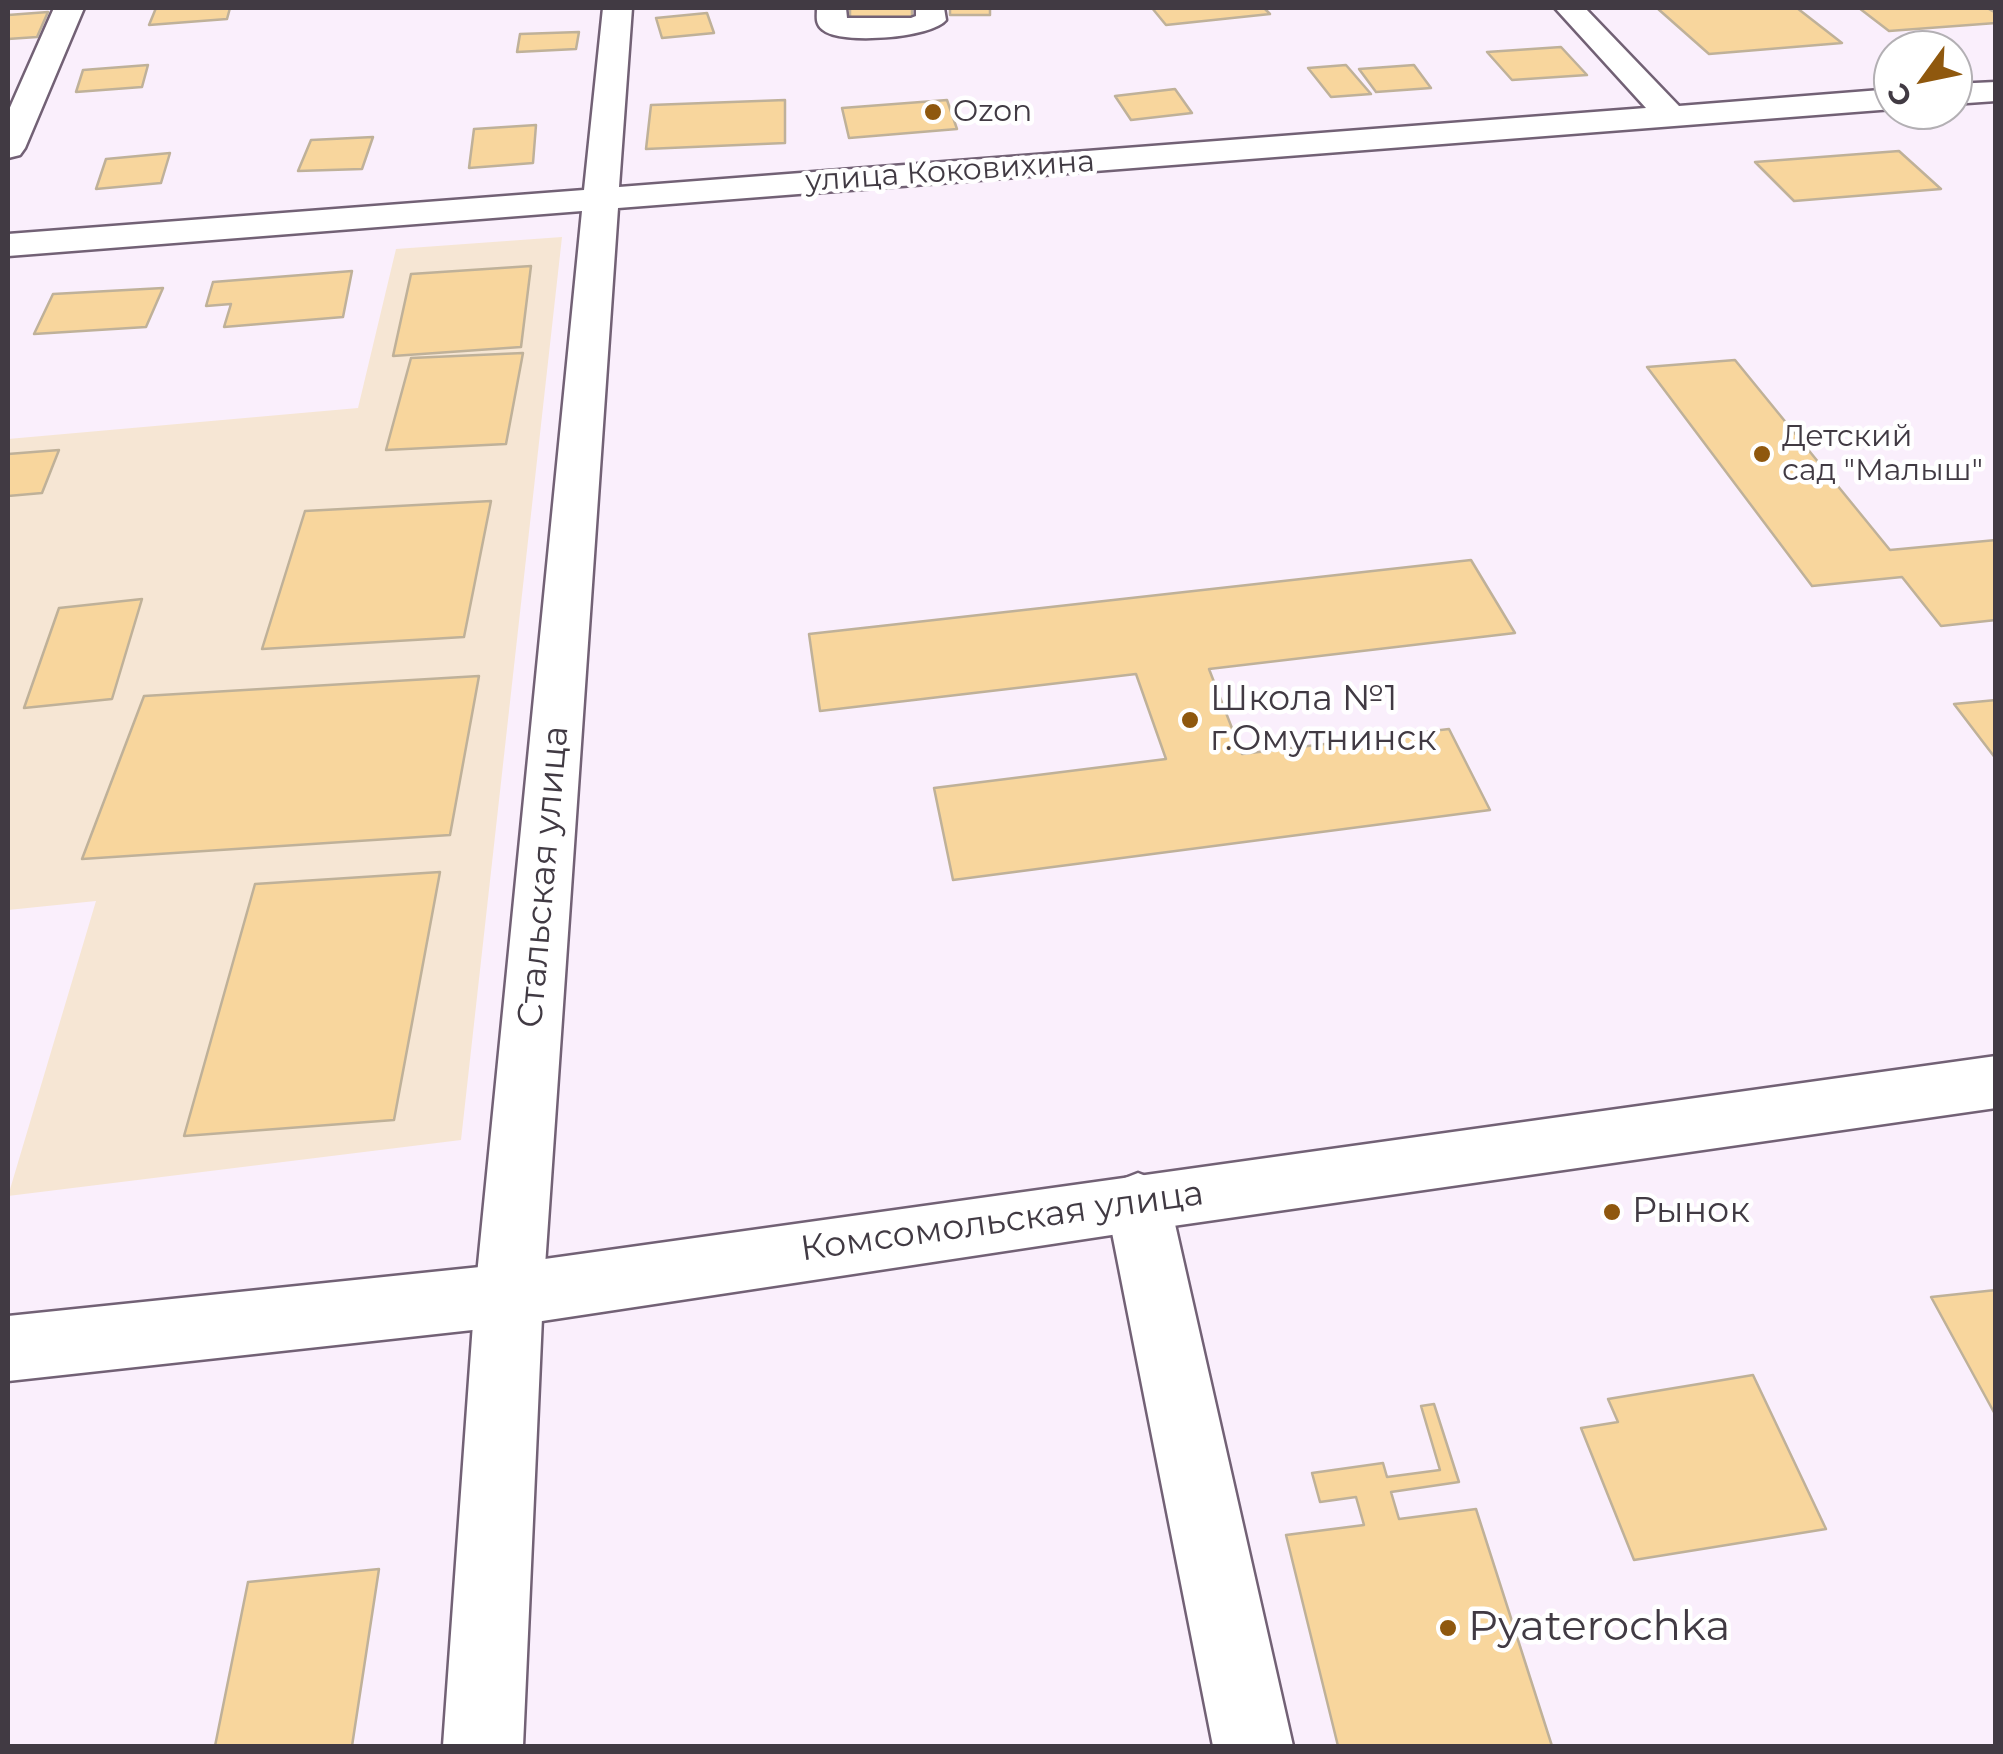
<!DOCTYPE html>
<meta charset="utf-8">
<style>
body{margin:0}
#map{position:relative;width:2003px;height:1754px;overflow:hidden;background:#faeffc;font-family:Montserrat,sans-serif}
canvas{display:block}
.frame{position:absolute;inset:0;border:10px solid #413a43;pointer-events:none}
.north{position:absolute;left:1873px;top:30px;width:100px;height:100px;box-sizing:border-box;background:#fff;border:2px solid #b3b0b4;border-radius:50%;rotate:237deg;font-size:28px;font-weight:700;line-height:40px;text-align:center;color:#413a43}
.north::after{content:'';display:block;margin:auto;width:35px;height:45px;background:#8f580e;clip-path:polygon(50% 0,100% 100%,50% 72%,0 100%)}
</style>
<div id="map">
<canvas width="2003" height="1754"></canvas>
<div class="frame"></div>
<div class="north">С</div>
</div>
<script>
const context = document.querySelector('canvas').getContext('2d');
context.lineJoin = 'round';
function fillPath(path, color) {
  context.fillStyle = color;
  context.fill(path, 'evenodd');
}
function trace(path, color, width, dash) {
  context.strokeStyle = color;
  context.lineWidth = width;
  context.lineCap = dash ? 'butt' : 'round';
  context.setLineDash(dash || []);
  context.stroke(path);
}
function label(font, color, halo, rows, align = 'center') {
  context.font = font + ' Montserrat,sans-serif';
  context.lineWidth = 9;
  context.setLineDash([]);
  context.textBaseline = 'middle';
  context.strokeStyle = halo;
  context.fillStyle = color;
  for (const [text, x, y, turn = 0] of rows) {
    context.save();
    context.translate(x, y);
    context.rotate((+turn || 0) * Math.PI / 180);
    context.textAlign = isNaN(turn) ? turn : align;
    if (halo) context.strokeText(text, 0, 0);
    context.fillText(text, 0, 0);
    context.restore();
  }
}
fillPath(new Path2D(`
 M 562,237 L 461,1140 L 8,1196 L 96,901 L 8,910 L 8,439 L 358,408 L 396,249 Z`), '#f6e6d4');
const building = new Path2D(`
 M 156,8 L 230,8 L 227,19 L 149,25 Z
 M 850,8 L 912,8 L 912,25 L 850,27 Z
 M 950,8 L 990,8 L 990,15 L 950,15 Z
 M 1152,8 L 1264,8 L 1270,14 L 1166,25 Z
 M 1657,8 L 1797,8 L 1842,43 L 1709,54 Z
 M 1859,8 L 1987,8 L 1996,13 L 1996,23 L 1889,31 Z
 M 48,12 L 37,37 L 8,39 L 8,15 Z
 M 707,13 L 714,33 L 662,38 L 656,18 Z
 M 579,32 L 576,49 L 517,52 L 520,34 Z
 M 1561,47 L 1587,75 L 1512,80 L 1487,52 Z
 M 148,65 L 142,87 L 76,92 L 83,70 Z
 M 1346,65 L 1371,94 L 1331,97 L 1308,68 Z
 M 1414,65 L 1431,88 L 1376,92 L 1359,69 Z
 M 1175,89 L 1192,113 L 1131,120 L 1115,96 Z
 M 785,100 L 785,143 L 646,149 L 651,105 Z
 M 947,100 L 957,129 L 849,138 L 842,108 Z
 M 536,125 L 533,163 L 469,168 L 474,129 Z
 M 373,137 L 362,169 L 298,171 L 311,140 Z
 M 1899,151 L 1941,189 L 1794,201 L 1755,162 Z
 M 170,153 L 161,183 L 96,189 L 106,159 Z
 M 531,266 L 521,347 L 393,356 L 411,274 Z
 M 352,271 L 343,317 L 224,327 L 231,304 L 206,306 L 213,282 Z
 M 163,288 L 146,327 L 34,334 L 53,294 Z
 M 523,353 L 506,444 L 386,450 L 411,358 Z
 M 1735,360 L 1890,550 L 1996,540 L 1996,620 L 1941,626 L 1902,577 L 1812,586 L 1647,367 Z
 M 59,450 L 42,493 L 8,496 L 8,454 Z
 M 491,501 L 464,637 L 262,649 L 305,511 Z
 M 1471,560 L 1515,633 L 1209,669 L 1242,754 L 1449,729 L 1490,810 L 953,880 L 934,788 L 1166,759 L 1136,674 L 820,711 L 809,634 Z
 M 142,599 L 112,699 L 24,708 L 59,608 Z
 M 479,676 L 450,835 L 82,859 L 144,696 Z
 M 1996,700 L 1996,759 L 1954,704 Z
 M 440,872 L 394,1120 L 184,1136 L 255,884 Z
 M 1996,1290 L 1996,1416 L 1931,1297 Z
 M 1753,1375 L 1826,1529 L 1634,1560 L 1581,1428 L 1618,1422 L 1608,1399 Z
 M 1434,1404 L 1459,1482 L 1391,1492 L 1399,1519 L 1476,1509 L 1552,1746 L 1338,1746 L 1286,1535 L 1364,1525 L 1356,1497 L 1320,1502 L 1312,1473 L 1383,1463 L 1387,1477 L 1440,1470 L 1421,1406 Z
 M 379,1569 L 352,1746 L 215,1746 L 248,1582 Z`);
fillPath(building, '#f8d69d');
trace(building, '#bfb199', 2.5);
const minor = new Path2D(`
 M 54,8 L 84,8 L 25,148 L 20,155 L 8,158 L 8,112 Z
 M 603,8 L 632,8 L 619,187 L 1646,108 L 1555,8 L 1585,8 L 1679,106 L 1893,89 L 1893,109 L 618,208 L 543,1295 L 523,1746 L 443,1746 L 475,1295 L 582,211 L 8,256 L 8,234 L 584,190 Z
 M 817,8 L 846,8 L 847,18 L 911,18 L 916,16 L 916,8 L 944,8 L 946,20 C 932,38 840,45 823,30 C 815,24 817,17 817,8 Z
 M 1996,82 L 1996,101 L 1953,104 L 1953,84 Z
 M 1138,1173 L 1161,1182 L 1170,1202 L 1293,1746 L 1213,1746 L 1106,1202 L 1115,1182 Z`);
const major = new Path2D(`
 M 1996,1056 L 1996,1108 L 1138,1231 L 509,1326 L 8,1381 L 8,1316 L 509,1264 Z`);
trace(minor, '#726175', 5);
trace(major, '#726175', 5);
fillPath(minor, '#fff');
fillPath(major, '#fff');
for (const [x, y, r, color] of [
 [933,112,10,"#8f580e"],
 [1762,454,10,"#8f580e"],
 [1190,720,10,"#8f580e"],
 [1612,1212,10,"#8f580e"],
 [1448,1628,10,"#8f580e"]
]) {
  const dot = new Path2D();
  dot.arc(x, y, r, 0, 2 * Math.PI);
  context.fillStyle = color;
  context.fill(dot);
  trace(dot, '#fff', 4);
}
label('30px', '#413a43', '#fff', [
 ["Ozon",953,112],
 ["Детский",1782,437],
 ["сад \"Малыш\"",1782,471]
], 'left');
label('30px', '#413a43', '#fff', [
 ["улица Коковихина",950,172,-4]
]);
label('35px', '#413a43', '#fff', [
 ["Школа №1",1210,700],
 ["г.Омутнинск",1210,740],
 ["Рынок",1632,1212]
], 'left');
label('35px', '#413a43', '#fff', [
 ["Стальская улица",544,877,-85],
 ["Комсомольская улица",1002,1222,-8]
]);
label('42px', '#413a43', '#fff', [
 ["Pyaterochka",1468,1628]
], 'left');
</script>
